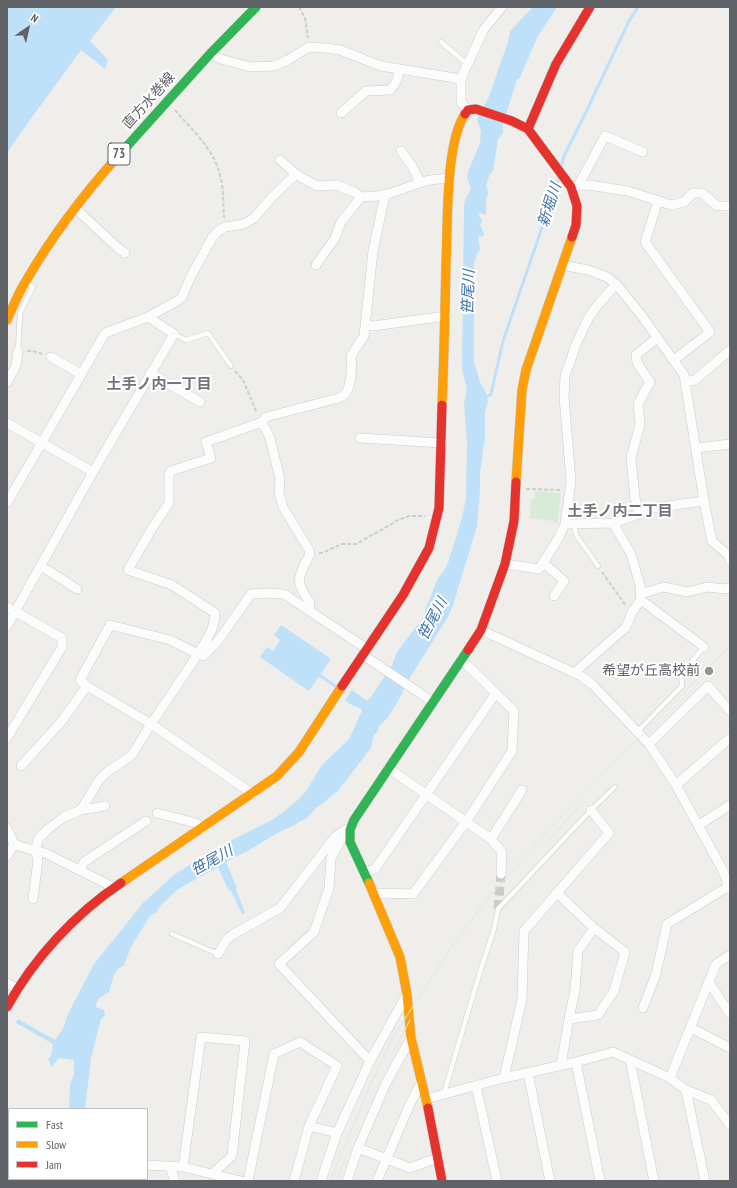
<!DOCTYPE html>
<meta charset="utf-8">
<style>
body{margin:0}
#map{position:relative;width:737px;height:1188px;overflow:hidden;background:#efeeea;font-family:"PT Sans Narrow",sans-serif}
canvas{display:block}
.frame{position:absolute;inset:0;border:8px solid #5f6368;pointer-events:none}
.legend{position:absolute;left:8px;top:1108px;width:140px;height:72px;box-sizing:border-box;background:#fff;border:1px solid #bfc1c3;margin:0;padding:5px 7px;list-style:none;font-size:12px;color:#5f6368}
.legend li{display:flex;align-items:center;gap:8px;height:20px}
.legend b{width:20px;border:1px solid #bfc1c3}
.north{position:absolute;left:8px;top:8px;width:40px;height:40px;-webkit-text-stroke:3px #fff;paint-order:stroke;rotate:34deg;font-size:11px;font-weight:700;line-height:16px;text-align:center;color:#5f6368}
.north::after{content:'';display:block;margin:auto;width:14px;height:18px;background:#5f6368;clip-path:polygon(50% 0,100% 100%,50% 72%,0 100%)}
</style>
<div id="map">
<canvas width="737" height="1188"></canvas>
<div class="frame"></div>
<ul class="legend">
<li><b style="height:5px;background:#30b455"></b>Fast</li>
<li><b style="height:5px;background:#ff9f0a"></b>Slow</li>
<li><b style="height:5px;background:#e5322d"></b>Jam</li>
</ul>
<div class="north">N</div>
</div>
<script>
const context = document.querySelector('canvas').getContext('2d');
context.lineJoin = 'round';
function fillPath(path, color) {
  context.fillStyle = color;
  context.fill(path, 'evenodd');
}
function trace(path, color, width, dash) {
  context.strokeStyle = color;
  context.lineWidth = width;
  context.lineCap = dash ? 'butt' : 'round';
  context.setLineDash(dash || []);
  context.stroke(path);
}
function label(font, color, halo, rows, align = 'center') {
  context.font = font + ' "PT Sans Narrow","Noto Sans JP",sans-serif';
  context.lineWidth = 4;
  context.setLineDash([]);
  context.textBaseline = 'middle';
  context.strokeStyle = halo;
  context.fillStyle = color;
  for (const [text, x, y, turn = 0] of rows) {
    context.save();
    context.translate(x, y);
    context.rotate((+turn || 0) * Math.PI / 180);
    context.textAlign = isNaN(turn) ? turn : align;
    if (halo) context.strokeText(text, 0, 0);
    context.fillText(text, 0, 0);
    context.restore();
  }
}
fillPath(new Path2D(`
 M 535,491 L 561,493 L 557,524 L 553,521 L 530,518 L 531,499 L 535,499 Z`), '#d8ebd6');
fillPath(new Path2D(`
 M 7,7 L 116,7 L 90,41 L 108,60 L 105,69 L 81,50 L 27,124 L 7,153 Z
 M 533,7 L 557,7 L 538,36 L 519,79 L 517,79 L 503,124 L 503,133 L 498,139 L 493,171 L 489,176 L 486,185 L 488,193 L 486,200 L 486,215 L 480,213 L 479,215 L 482,221 L 480,225 L 484,233 L 483,237 L 479,236 L 478,237 L 480,249 L 477,254 L 474,263 L 474,362 L 480,382 L 486,393 L 488,401 L 485,412 L 485,437 L 480,473 L 480,490 L 477,526 L 453,605 L 448,617 L 404,687 L 402,694 L 389,716 L 379,726 L 378,731 L 374,735 L 371,748 L 338,791 C 332,794 330,797 326,801 C 323,804 318,806 315,809 C 310,815 307,820 298,822 L 295,825 L 279,832 L 249,850 L 226,862 L 237,888 L 236,889 L 245,913 L 242,914 L 231,891 L 229,891 L 218,867 L 178,889 L 160,906 L 156,913 L 150,916 L 131,947 L 124,965 L 118,969 L 114,975 L 109,992 C 103,996 96,998 96,1007 L 104,1010 L 105,1015 L 101,1019 L 91,1058 L 85,1109 L 69,1109 L 70,1084 L 74,1075 L 74,1060 L 59,1058 L 52,1067 L 48,1059 L 51,1056 L 53,1044 L 16,1023 L 18,1019 L 55,1040 L 63,1029 L 68,1014 L 94,964 L 143,903 L 175,874 L 226,843 L 272,820 L 282,813 L 299,799 L 306,791 L 322,765 L 349,739 L 362,711 L 361,709 L 350,704 L 345,700 L 352,690 L 367,701 L 371,697 L 392,665 L 397,652 L 425,615 L 425,610 L 438,578 L 444,571 L 448,563 L 462,518 L 466,498 L 467,443 L 464,403 L 467,389 L 462,370 L 464,208 L 465,200 L 471,189 L 467,178 L 468,172 L 480,143 L 481,131 L 477,120 L 478,117 L 488,99 L 508,42 L 510,31 Z
 M 281,625 L 331,659 L 309,691 L 260,657 L 267,647 L 273,651 L 280,640 L 274,635 Z`), '#bfe0f9');
trace(new Path2D(`
 M 561,167 L 564,156 L 586,112 L 629,21 L 638,7
 M 485,398 L 491,394 L 503,341 L 559,178
 M 318,674 L 338,688`), '#bfe0f9', 3);
trace(new Path2D(`
 M 498,909 L 501,874`), '#cbcbca', 9, [9, 4.5]);
const lane = new Path2D(`
 M 441,42 L 467,64
 M 174,334 L 186,340 L 208,333 L 231,366
 M 18,351 L 20,313 L 33,287 L 26,283
 M 574,524 L 576,535 L 598,566
 M 637,732 L 682,686 L 681,674 L 704,647
 M 172,934 L 218,954
 M 444,1093 L 480,972 L 494,929 L 498,909 L 591,810 L 615,787`);
const street = new Path2D(`
 M 210,54 L 221,59 L 250,67 L 274,66 L 288,60 L 309,47 L 326,48 L 340,50 L 381,66 L 455,78 L 461,81
 M 468,110 L 461,102 L 461,81 L 463,74 L 484,29 L 502,7
 M 341,113 L 366,91 L 390,90 C 397,83 398,78 399,69
 M 401,151 L 412,166 L 420,182
 M 280,160 L 297,175
 M 578,186 L 605,136 L 643,152
 M 571,187 L 588,185 L 628,191 L 671,205 L 684,202 L 693,193 L 702,193 L 717,206 L 730,206
 M 658,201 L 645,242 L 710,332 L 674,360
 M 75,208 L 118,248 L 125,253
 M 316,265 L 335,238 L 341,222 L 361,197
 M 562,265 L 588,270 L 607,277 L 616,284 L 642,316 L 684,375 L 704,501 L 653,508 L 639,514 L 613,523 L 565,524
 M 365,325 L 373,326 L 446,316
 M 51,357 L 81,374
 M 150,373 L 200,402
 M 7,382 L 16,366 L 18,351
 M 685,382 L 695,380 L 730,350
 M 262,422 L 270,438 L 280,479 L 279,492 L 283,507 L 309,550 L 310,554 C 298,578 294,580 310,603 L 309,610
 M 7,423 L 93,472
 M 360,438 L 442,443
 M 696,448 L 730,444
 M 704,501 L 712,541 L 729,556 L 730,561
 M 7,503 L 105,333 L 148,317 L 177,301 L 182,297 L 191,276 L 212,238 L 218,231 L 225,227 L 244,224 L 254,218 L 272,197 L 294,176 L 297,175 L 317,186 L 337,185 L 356,193 L 361,197 C 369,196 378,197 386,194 C 409,189 424,177 449,179
 M 639,514 L 635,498 L 631,458 L 640,424 L 638,404 L 650,382 L 637,363 L 636,355 L 657,338
 M 613,523 L 631,554 L 640,585 L 641,600 L 704,647
 M 544,563 L 564,581 L 554,596
 M 505,564 L 539,569 L 558,539 L 565,524 L 571,481 L 564,397 L 565,376 L 577,342 L 589,317 L 597,306 L 616,284
 M 41,566 L 77,589
 M 640,594 L 664,587 L 687,592 L 707,587 L 726,589 L 730,587
 M 7,607 L 62,638 L 62,647 L 7,738
 M 7,626 L 93,472 L 174,334 L 148,317
 M 481,630 L 581,676 L 592,684 L 649,744 L 676,785 L 722,869 L 730,889
 M 363,655 L 433,702
 M 574,673 L 626,627 L 632,612 L 641,600
 M 649,744 L 708,686 L 730,711
 M 21,766 L 61,722 L 87,686
 M 388,768 L 491,839 L 522,790
 M 676,785 L 730,738
 M 253,794 L 151,724 L 87,686 L 80,680 L 110,625 L 170,640 L 198,654 C 206,641 215,629 215,613 L 172,585 L 128,570 L 151,530 L 169,503 L 169,475 L 171,471 L 211,458 L 206,442 L 262,422 L 266,417 L 339,398 C 340,397 343,396 344,395 C 352,388 352,366 351,356 L 364,336 L 373,251 L 385,195
 M 81,810 L 99,780 L 106,773 L 132,755 L 151,724 L 198,654 L 203,656 L 218,641 L 251,594 L 267,593 L 284,594 L 367,649
 M 157,813 L 196,823 L 201,829
 M 699,825 L 730,805
 M 7,828 L 14,844 C 24,848 35,850 45,853 L 107,884 L 113,888
 M 347,829 L 331,858 L 329,888 L 314,932 L 279,964 L 370,1061
 M 491,839 L 502,852 L 501,874
 M 7,856 L 14,844
 M 80,871 L 84,862 L 146,821
 M 364,872 L 375,869 L 496,693
 M 374,893 L 413,894 L 466,822 L 512,751 L 514,711 L 461,659
 M 557,893 L 594,928 L 625,952 L 614,991 L 598,1015 L 569,1019 L 561,1065
 M 33,899 L 38,860 L 35,850 L 39,838 L 48,829 L 64,817 L 81,810 L 105,806
 M 218,954 L 227,939 L 232,935 L 280,908 L 335,837 L 347,829
 M 709,982 L 730,1014
 M 7,983 L 17,989
 M 643,1008 L 656,974 L 667,924 L 729,886
 M 569,1019 L 575,990 L 578,951 L 594,928
 M 691,1028 L 730,1048
 M 630,1060 L 654,1181
 M 576,1062 L 600,1181
 M 528,1073 L 550,1181
 M 504,1078 L 522,999 L 524,931 L 609,833 L 591,810
 M 670,1078 L 716,964 L 730,955
 M 476,1086 L 497,1181
 M 686,1090 L 705,1181
 M 426,1099 L 504,1078 L 576,1062 L 613,1052 L 670,1078 L 686,1090 L 711,1100 L 730,1125
 M 309,1126 L 337,1133
 M 358,1148 L 410,1168 L 437,1158
 M 147,1165 L 183,1167 L 241,1181
 M 170,1166 L 175,1181
 M 183,1167 L 201,1037 L 245,1041 L 232,1156 L 212,1174
 M 248,1181 L 274,1054 L 300,1042 L 337,1066 L 309,1126 L 294,1181
 M 321,1181 L 337,1133 L 370,1061 L 407,994
 M 347,1181 L 358,1148 L 386,1083 L 411,1038
 M 377,1181 L 410,1104 L 422,1081`);
const fast = new Path2D(`
 M 119,155 L 210,54 L 256,7
 M 369,883 L 350,842 L 350,830 L 354,820 L 468,650`);
const slow = new Path2D(`
 M 7,320 C 13,307 18,293 26,281 C 52,236 84,194 119,155
 M 442,405 C 444,358 445,310 446,263 C 448,225 445,144 465,114
 M 516,482 L 522,390 L 526,370 L 572,237
 M 121,883 L 277,776 L 299,752 L 342,686
 M 369,883 L 400,957 L 407,994 L 411,1038 L 428,1108`);
const jam = new Path2D(`
 M 465,114 L 468,110 L 476,109 L 512,121 L 528,129 L 571,187 L 577,206 L 576,225 L 572,237
 M 528,129 L 556,64 L 590,7
 M 468,650 L 481,630 L 505,564 L 514,521 L 516,482
 M 342,686 L 403,595 L 429,548 L 439,508 L 442,405
 M 7,1007 C 34,958 75,914 121,883
 M 428,1108 L 442,1181`);
trace(lane, '#cbcccc', 5.5);
trace(street, '#cbcccc', 10);
trace(fast, '#cacacb', 10);
trace(slow, '#cacacb', 10);
trace(jam, '#cacacb', 10);
trace(new Path2D(`
 M 299,7 L 305,18 L 308,38
 M 175,110 C 192,130 214,149 220,175 C 224,189 223,204 224,218
 M 27,351 L 33,351 L 42,354
 M 235,371 L 243,380 L 257,413
 M 526,489 L 560,490
 M 319,553 L 322,553 L 342,544 L 356,544 L 383,529 L 398,520 L 409,516 L 425,516
 M 602,572 L 626,606`), '#cacfcc', 2, [4, 2]);
trace(lane, '#fdfcfc', 4.5);
trace(street, '#fdfcfc', 9);
trace(fast, '#30b455', 9);
trace(slow, '#ff9f0a', 9);
trace(jam, '#e5322d', 9);
trace(new Path2D(`
 M 544,844 L 580,807
 M 392,1054 L 410,1020
 M 330,1181 L 369,1088 L 393,1037 L 451,948 L 485,902 L 548,830 L 730,646
 M 337,1181 L 345,1160`), '#e4e4e4', 1);
for (const [x, y, r, color] of [
 [709,671,5,"#919496"]
]) {
  const dot = new Path2D();
  dot.arc(x, y, r, 0, 2 * Math.PI);
  context.fillStyle = color;
  context.fill(dot);
  trace(dot, '#fff', 1.5);
}
for (const [x, y, w] of [
 [119,154,22]
]) {
  const box = new Path2D();
  box.roundRect(x - w / 2, y - 11, w, 22, 3);
  context.fillStyle = '#fff';
  context.fill(box);
  trace(box, '#5f6368', 1);
}
label('bold 13px', '#5f6368', null, [
 ["73",119,154]
]);
label('14px', '#5f6368', '#fff', [
 ["直方水巻線",149,101,-48]
]);
label('14px', '#5f6368', '#fff', [
 ["希望が丘高校前",700,671]
], 'right');
label('italic 15px', '#4174aa', '#fff', [
 ["新堀川",550,205,-72],
 ["笹尾川",469,292,-88],
 ["笹尾川",433,619,-62],
 ["笹尾川",212,861,-29]
]);
label('bold 15px', '#70757a', '#fff', [
 ["土手ノ内一丁目",159,385],
 ["土手ノ内二丁目",620,512]
]);
</script>
